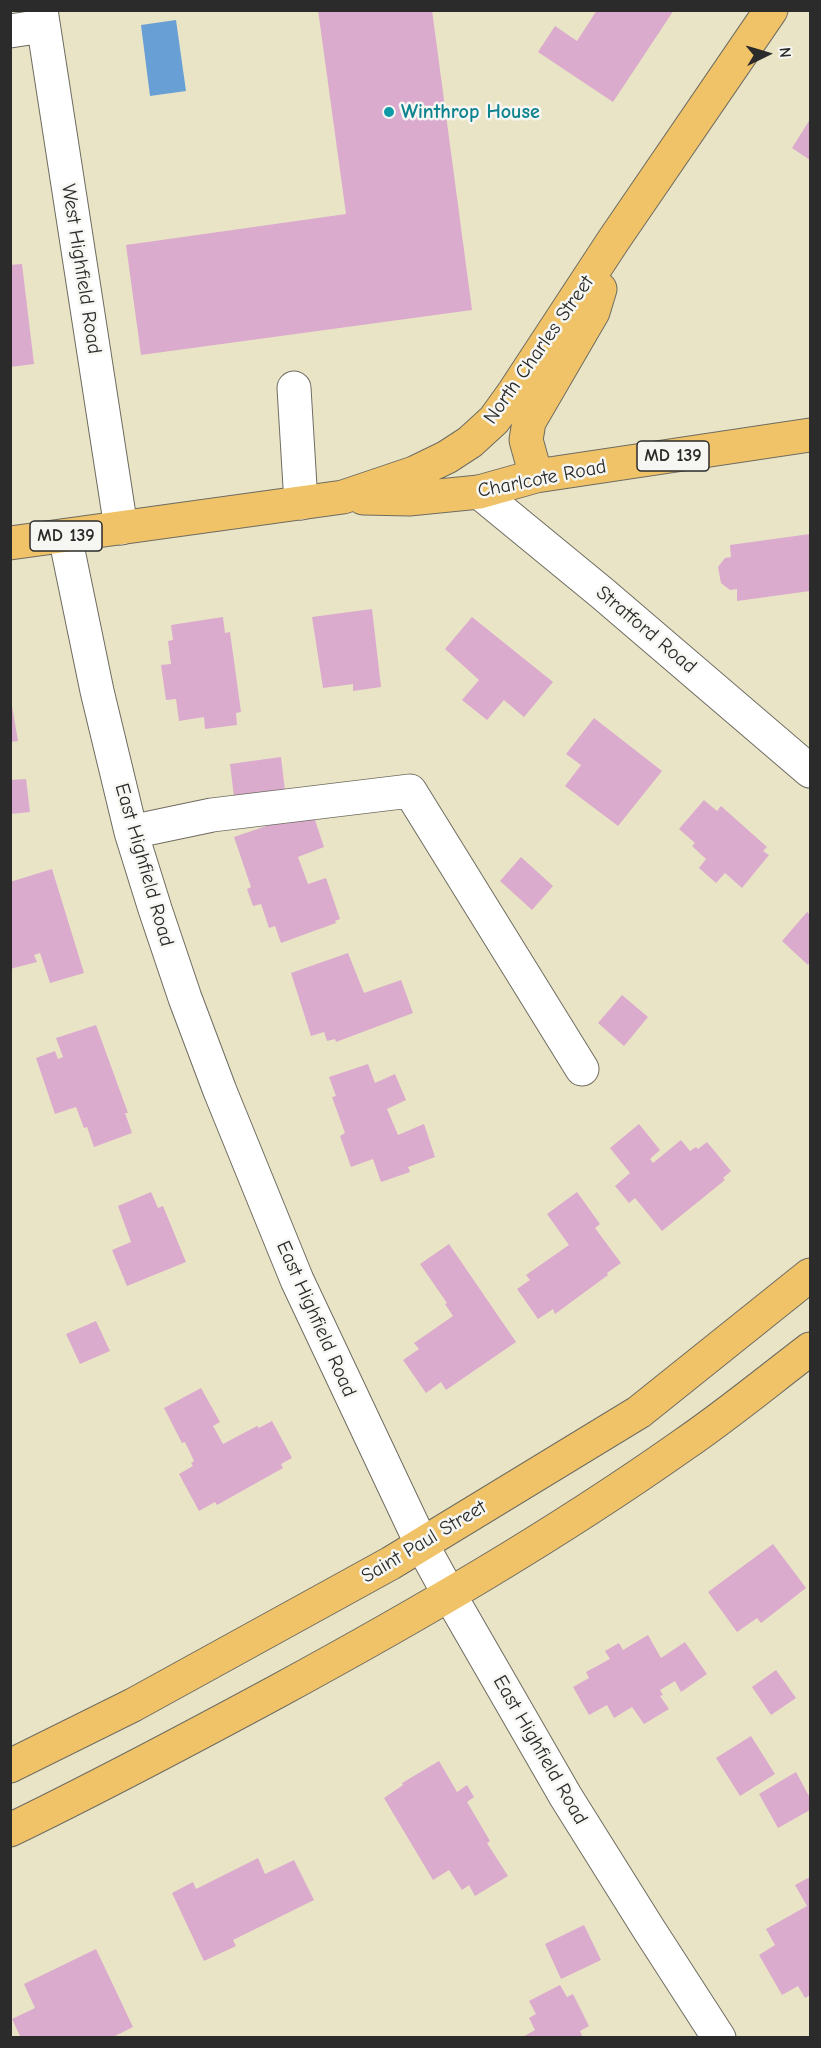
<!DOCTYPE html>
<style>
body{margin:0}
#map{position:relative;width:821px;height:2048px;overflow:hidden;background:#eae4c6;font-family:"Comic Neue",sans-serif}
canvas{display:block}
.frame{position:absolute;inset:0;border:12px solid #2b2b2b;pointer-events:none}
.north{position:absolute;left:737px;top:24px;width:60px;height:60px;-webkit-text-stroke:4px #f6f6f2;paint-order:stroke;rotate:85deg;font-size:16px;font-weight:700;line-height:24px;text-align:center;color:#2b2b2b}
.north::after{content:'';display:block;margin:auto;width:21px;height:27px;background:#2b2b2b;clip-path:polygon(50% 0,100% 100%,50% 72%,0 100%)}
</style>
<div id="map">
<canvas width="821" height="2048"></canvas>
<div class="frame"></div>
<div class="north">N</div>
</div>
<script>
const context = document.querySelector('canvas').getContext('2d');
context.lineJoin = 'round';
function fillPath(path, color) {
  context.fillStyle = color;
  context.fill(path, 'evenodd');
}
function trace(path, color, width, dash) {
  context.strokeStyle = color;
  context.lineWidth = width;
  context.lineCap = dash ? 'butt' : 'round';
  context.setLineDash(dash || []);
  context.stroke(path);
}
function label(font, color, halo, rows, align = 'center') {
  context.font = font + ' "Comic Neue",sans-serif';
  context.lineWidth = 5;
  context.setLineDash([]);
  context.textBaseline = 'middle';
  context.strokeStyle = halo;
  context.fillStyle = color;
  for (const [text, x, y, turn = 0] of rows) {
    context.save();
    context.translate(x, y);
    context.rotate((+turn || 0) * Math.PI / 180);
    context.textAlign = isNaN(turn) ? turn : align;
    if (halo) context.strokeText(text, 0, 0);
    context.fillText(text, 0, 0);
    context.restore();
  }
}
fillPath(new Path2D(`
 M 176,20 L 186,91 L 150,96 L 141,25 Z`), '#68a0d6');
fillPath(new Path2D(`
 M 318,10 L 432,10 L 472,310 L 141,355 L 126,245 L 346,214 Z
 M 597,10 L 674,10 L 613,102 L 538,52 L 555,26 L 577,41 Z
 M 809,121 L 810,122 L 810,160 L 792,148 Z
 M 22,264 L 34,364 L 10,367 L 10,265 Z
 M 810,534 L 810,591 L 737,601 L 737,589 L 730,590 L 721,583 L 718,567 L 725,558 L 731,557 L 730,545 Z
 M 372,609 L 381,687 L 353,691 L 353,684 L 323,688 L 312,617 Z
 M 223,617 L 225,633 L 230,632 L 241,712 L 236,713 L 237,725 L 205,729 L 204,717 L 179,721 L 176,699 L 166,700 L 161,665 L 171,664 L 168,641 L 173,640 L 171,625 Z
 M 472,617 L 553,682 L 524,717 L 504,700 L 487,720 L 462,700 L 479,680 L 445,649 Z
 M 10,694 L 18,741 L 10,742 Z
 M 594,718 L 662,771 L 618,826 L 565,786 L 581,765 L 566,754 Z
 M 281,757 L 286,799 L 235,805 L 230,764 Z
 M 26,779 L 30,812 L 10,814 L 10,780 Z
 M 704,800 L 717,811 L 721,806 L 767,847 L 763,851 L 769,855 L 742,888 L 725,873 L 716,883 L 699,868 L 706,859 L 692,846 L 695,843 L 679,829 Z
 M 313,814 L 324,847 L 298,857 L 308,884 L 326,878 L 340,919 L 335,921 L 336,923 L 281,943 L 275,926 L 269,928 L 261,904 L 253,906 L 247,889 L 251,887 L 234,837 L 284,820 L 285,824 Z
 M 521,857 L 553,886 L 532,910 L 500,881 Z
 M 52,869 L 84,973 L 50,983 L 40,953 L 34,955 L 37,962 L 10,969 L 10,882 Z
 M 807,912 L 810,915 L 810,965 L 809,963 L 808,965 L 782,941 Z
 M 348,953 L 364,993 L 401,980 L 413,1013 L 336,1042 L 335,1039 L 327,1041 L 324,1032 L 311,1036 L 291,973 Z
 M 622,995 L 648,1017 L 624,1046 L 598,1023 Z
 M 96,1025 L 128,1113 L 125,1113 L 132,1133 L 94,1147 L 87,1127 L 84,1128 L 76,1107 L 55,1114 L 36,1058 L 55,1051 L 58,1059 L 63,1057 L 56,1038 Z
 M 368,1064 L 375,1083 L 395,1074 L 406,1100 L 387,1109 L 398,1135 L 424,1124 L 435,1157 L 408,1167 L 410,1172 L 381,1182 L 373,1159 L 351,1167 L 340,1136 L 345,1133 L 332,1097 L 336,1096 L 329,1077 Z
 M 639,1124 L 660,1150 L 650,1159 L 653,1163 L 681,1140 L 690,1151 L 696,1147 L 698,1149 L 707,1142 L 731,1171 L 723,1178 L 725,1180 L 662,1231 L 635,1198 L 629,1203 L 615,1186 L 630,1173 L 610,1148 Z
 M 151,1192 L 158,1208 L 163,1206 L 186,1262 L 127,1286 L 112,1250 L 131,1242 L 118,1206 Z
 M 577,1192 L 600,1224 L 595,1228 L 621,1263 L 607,1273 L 608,1275 L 555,1314 L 553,1309 L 538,1319 L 517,1289 L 530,1280 L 526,1275 L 569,1245 L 547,1214 Z
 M 449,1244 L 516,1342 L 446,1390 L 441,1382 L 426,1393 L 403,1360 L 419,1349 L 414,1343 L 453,1316 L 445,1304 L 447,1303 L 420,1264 Z
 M 96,1321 L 110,1351 L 80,1364 L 66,1334 Z
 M 201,1388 L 220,1422 L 213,1426 L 223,1444 L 257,1426 L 259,1428 L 272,1421 L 292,1458 L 281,1464 L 283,1468 L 217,1505 L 215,1502 L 199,1511 L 179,1474 L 193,1466 L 191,1463 L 194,1461 L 185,1442 L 182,1443 L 164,1408 Z
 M 773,1544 L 806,1588 L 761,1623 L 757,1618 L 737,1632 L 708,1592 Z
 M 648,1635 L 661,1658 L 685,1642 L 707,1674 L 681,1692 L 675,1681 L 660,1690 L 663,1695 L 660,1696 L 669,1709 L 644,1724 L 632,1707 L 614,1718 L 607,1705 L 589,1715 L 573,1687 L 589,1678 L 586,1672 L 610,1659 L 605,1651 L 619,1643 L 623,1650 Z
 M 776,1670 L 796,1698 L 771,1715 L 752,1687 Z
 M 751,1736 L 775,1774 L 740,1796 L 716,1758 Z
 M 439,1761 L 457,1792 L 467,1785 L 474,1797 L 467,1802 L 490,1841 L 487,1843 L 508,1876 L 475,1896 L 469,1885 L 462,1890 L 449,1870 L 433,1880 L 384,1798 L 403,1785 L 402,1783 Z
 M 796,1772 L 810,1798 L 810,1810 L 778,1828 L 759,1794 Z
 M 258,1858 L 265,1874 L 294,1860 L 314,1900 L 233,1940 L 236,1946 L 204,1961 L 172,1893 L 193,1882 L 196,1889 Z
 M 810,1877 L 810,1995 L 805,1998 L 798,1986 L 782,1995 L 759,1955 L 775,1945 L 766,1929 L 807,1906 L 795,1885 Z
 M 584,1925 L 601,1960 L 561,1979 L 545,1944 Z
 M 96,1949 L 133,2027 L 111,2038 L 21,2038 L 12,2019 L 35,2008 L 24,1984 Z
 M 560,1985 L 567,1997 L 573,1994 L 589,2026 L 580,2031 L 583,2038 L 521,2038 L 535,2030 L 529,2018 L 536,2014 L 529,2001 Z`), '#daabcd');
const minor = new Path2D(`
 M 41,10 L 121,528
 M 10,31 L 43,26
 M 294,388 L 301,503
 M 479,492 L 602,593 L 810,771
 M 65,536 L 97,691 L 131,832 L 155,909 L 185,998 L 220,1091 L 297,1280 L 422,1545 L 449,1594 L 566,1797 L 648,1928 L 719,2038
 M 131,832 L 212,815 L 410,791 L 582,1069`);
const major = new Path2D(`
 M 536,476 L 526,440 L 529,422 L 593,312 L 600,289
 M 363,498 L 409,499 L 479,492 L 536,476 L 810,435
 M 10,543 L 343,497 L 414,473 L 447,457 L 470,442 L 494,420 L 512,395 L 613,241 L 771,10
 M 10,1766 L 133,1705 L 391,1563 L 639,1412 L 810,1275
 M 10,1830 C 101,1786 189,1739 278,1691 C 416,1616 554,1536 683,1445 C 727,1415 768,1381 810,1349`);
trace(minor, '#6e6c61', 35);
trace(major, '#6e6c61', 35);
trace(minor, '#fff', 33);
trace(major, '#f0c369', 33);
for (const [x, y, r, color] of [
 [389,112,6,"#0f9aa8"]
]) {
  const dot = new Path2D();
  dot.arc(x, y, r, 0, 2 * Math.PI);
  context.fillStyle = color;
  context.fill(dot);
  trace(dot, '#f6f6f2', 2);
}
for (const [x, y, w] of [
 [673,456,72],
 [66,536,72]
]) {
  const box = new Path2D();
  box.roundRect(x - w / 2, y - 15, w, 30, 4.5);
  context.fillStyle = '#f6f6f2';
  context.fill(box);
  trace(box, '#2b2b2b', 1.5);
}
label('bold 18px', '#2b2b2b', null, [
 ["MD 139",673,456],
 ["MD 139",66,536]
]);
label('bold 20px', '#0d838f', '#f6f6f2', [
 ["Winthrop House",401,112]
], 'left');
label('20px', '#2b2b2b', '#f6f6f2', [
 ["West Highfield Road",81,269,81],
 ["North Charles Street",539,350,-55],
 ["Charlcote Road",542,479,-11],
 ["Stratford Road",646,630,40],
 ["East Highfield Road",144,865,74],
 ["East Highfield Road",316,1319,66],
 ["Saint Paul Street",424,1542,-31],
 ["East Highfield Road",540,1750,60]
]);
</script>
